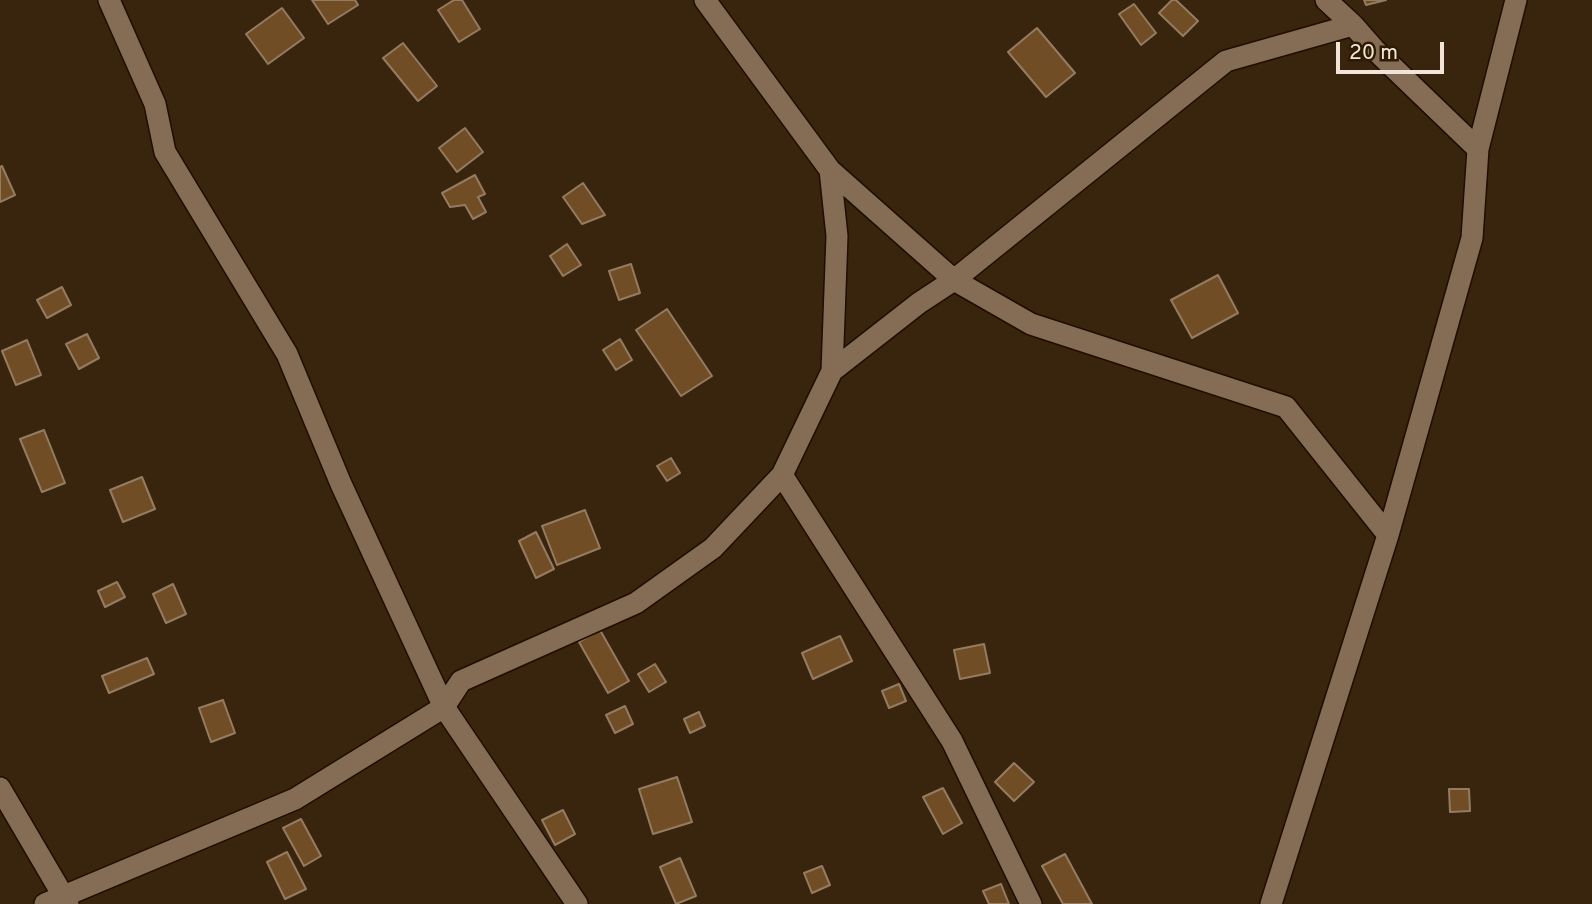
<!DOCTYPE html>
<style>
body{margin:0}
#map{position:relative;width:1592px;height:904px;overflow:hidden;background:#39250d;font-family:Overpass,sans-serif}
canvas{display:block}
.scale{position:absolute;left:1336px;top:42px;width:108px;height:32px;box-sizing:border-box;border:4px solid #f2e5d7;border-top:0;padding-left:9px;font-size:21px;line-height:24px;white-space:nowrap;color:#f2e5d7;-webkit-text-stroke:5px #2e1b04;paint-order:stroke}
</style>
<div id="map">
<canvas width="1592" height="904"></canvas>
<div class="scale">20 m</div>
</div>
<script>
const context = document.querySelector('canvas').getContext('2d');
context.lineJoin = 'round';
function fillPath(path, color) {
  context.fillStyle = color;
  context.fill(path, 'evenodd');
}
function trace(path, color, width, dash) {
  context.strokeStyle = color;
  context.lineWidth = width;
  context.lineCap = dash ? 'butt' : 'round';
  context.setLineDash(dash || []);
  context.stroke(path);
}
const building = new Path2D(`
 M 312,0 L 355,0 L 358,5 L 328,24 Z
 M 454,0 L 462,0 L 480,29 L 459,42 L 438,10 Z
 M 1172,0 L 1176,0 L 1198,21 L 1183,36 L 1159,13 Z
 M 1364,0 L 1386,0 L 1366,5 Z
 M 1134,4 L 1156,33 L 1141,45 L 1119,14 Z
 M 282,8 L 304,38 L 268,64 L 246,34 Z
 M 1037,28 L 1075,73 L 1046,97 L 1008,52 Z
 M 403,43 L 437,86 L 418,101 L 383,58 Z
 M 465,128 L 483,152 L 457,172 L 439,148 Z
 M 2,166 L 15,195 L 0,202 L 0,167 Z
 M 475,175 L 485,194 L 478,197 L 486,212 L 473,219 L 465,205 L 450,207 L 442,193 Z
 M 583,183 L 605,215 L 582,224 L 563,197 Z
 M 567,244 L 581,265 L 563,276 L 550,256 Z
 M 631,264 L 640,293 L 619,300 L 609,271 Z
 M 1218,275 L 1238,313 L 1192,338 L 1171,300 Z
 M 62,287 L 71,305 L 47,318 L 37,300 Z
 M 667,309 L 712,376 L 681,396 L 636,330 Z
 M 87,334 L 99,358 L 79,369 L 66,344 Z
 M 620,339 L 632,360 L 616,370 L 603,350 Z
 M 27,340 L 41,375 L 16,385 L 2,351 Z
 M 44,430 L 65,483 L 42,492 L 20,439 Z
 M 671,458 L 680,473 L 667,481 L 657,466 Z
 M 142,477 L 155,509 L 123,522 L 110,490 Z
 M 585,510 L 600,548 L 557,565 L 542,526 Z
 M 536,532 L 554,569 L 536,578 L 519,541 Z
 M 117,582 L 125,597 L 105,607 L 98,591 Z
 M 173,584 L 186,614 L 166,623 L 153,594 Z
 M 600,630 L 629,681 L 608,693 L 579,642 Z
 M 840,636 L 852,661 L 813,679 L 802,653 Z
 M 984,644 L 990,673 L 960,679 L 954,650 Z
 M 147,658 L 154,674 L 109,693 L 102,676 Z
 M 655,664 L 666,682 L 649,692 L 638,674 Z
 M 899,684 L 906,701 L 889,708 L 882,691 Z
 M 223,700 L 235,733 L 211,742 L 199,708 Z
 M 625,706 L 633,724 L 615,733 L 606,715 Z
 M 699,712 L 705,726 L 690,733 L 684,719 Z
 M 1014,763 L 1034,782 L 1014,801 L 995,782 Z
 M 677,777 L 692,822 L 653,834 L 639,789 Z
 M 943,788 L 962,823 L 943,834 L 923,797 Z
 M 1449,789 L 1469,789 L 1470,811 L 1450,812 Z
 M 563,810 L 575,834 L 555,845 L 542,820 Z
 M 301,819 L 321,856 L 304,866 L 283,828 Z
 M 287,852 L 306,889 L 285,899 L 267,862 Z
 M 1065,854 L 1092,904 L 1063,904 L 1042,866 Z
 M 680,858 L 696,896 L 676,904 L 660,867 Z
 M 822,866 L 830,885 L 812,893 L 804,873 Z
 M 1001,884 L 1009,904 L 989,904 L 983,891 Z`);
fillPath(building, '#704d24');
trace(building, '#947c63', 2);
const minor = new Path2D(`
 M 109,0 L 155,104 L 165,152 L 287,354 L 341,484 L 444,707 L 577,904
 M 705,0 L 830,170 L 837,236 L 832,371 L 782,475 L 952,741 L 1031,904
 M 1353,25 L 1374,49 L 1478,149
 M 830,170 L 954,280 L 1226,61 L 1353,25 L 1326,0
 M 832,371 L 919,303 L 954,280 L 1031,324 L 1286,407 L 1388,535
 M 0,788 L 68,904
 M 45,904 L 295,799 L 444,707 L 461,681 L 636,603 L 713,548 L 782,475
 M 1271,904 L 1388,535 L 1472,238 L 1478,149 L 1516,0`);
trace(minor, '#1f0d00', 24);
trace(minor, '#846d54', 21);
</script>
